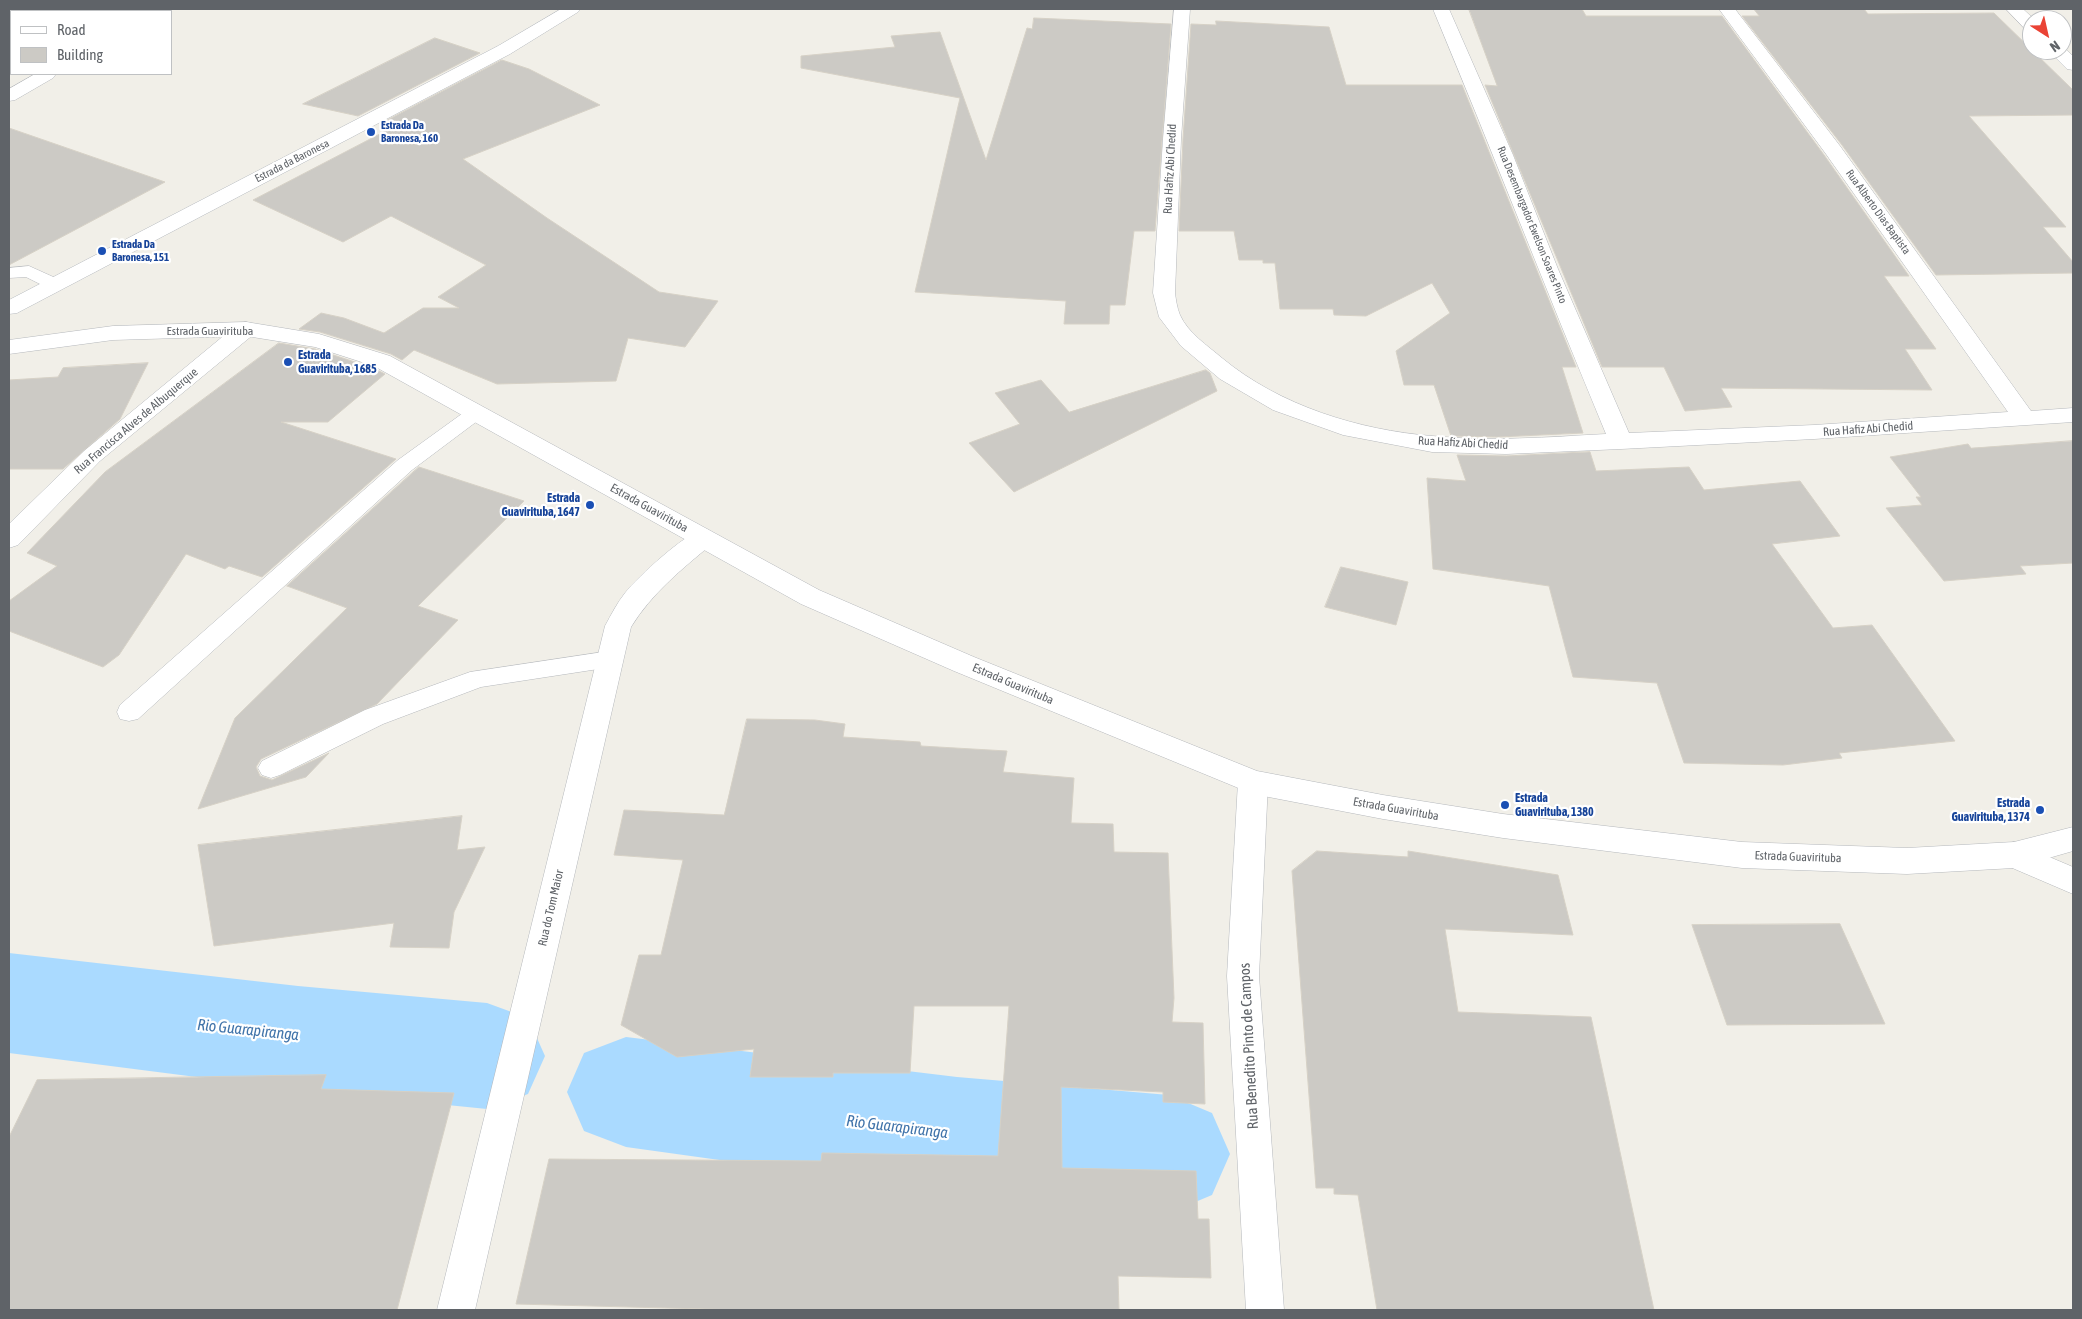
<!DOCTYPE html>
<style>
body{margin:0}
#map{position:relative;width:2082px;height:1319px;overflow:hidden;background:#f1efe8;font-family:"Asap Condensed",sans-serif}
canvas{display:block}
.frame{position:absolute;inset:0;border:10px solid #5f6368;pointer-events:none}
.legend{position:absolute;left:10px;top:10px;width:162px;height:65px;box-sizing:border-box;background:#fff;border:1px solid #bfc1c3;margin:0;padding:6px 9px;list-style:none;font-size:15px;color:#5f6368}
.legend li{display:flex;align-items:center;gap:10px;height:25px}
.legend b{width:25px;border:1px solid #bfc1c3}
.north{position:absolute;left:2022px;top:10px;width:50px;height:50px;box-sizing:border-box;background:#fff;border:1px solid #bfc1c3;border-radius:50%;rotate:145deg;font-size:14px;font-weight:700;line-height:20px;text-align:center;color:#5f6368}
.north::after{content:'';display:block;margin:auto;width:18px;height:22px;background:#ea4335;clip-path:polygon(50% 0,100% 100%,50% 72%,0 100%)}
</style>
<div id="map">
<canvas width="2082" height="1319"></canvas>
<div class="frame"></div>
<ul class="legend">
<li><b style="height:6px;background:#fff"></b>Road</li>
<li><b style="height:14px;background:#cccac5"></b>Building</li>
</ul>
<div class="north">N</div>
</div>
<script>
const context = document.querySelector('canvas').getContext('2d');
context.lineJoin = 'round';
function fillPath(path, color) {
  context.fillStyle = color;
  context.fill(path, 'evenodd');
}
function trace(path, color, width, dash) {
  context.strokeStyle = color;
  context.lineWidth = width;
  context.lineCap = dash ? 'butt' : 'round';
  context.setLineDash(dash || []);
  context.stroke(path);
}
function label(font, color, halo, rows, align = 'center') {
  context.font = font + ' "Asap Condensed",sans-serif';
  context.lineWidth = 4.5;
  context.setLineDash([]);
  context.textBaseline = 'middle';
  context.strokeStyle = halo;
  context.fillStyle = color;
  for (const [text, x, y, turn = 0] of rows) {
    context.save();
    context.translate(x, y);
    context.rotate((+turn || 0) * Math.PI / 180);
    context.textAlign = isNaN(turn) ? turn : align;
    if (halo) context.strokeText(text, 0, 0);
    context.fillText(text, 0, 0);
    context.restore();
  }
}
fillPath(new Path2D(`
 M 9,953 L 298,986 L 487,1003 L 528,1018 L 545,1056 L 528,1094 L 487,1109 L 298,1090 L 9,1053 Z
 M 626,1037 L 957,1077 L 1169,1095 L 1212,1113 L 1230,1154 L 1212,1195 L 1169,1213 L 957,1193 L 626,1147 L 584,1131 L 567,1092 L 584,1053 Z`), '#aadaff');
const building = new Path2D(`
 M 1469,9 L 1582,9 L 1586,16 L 1722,16 L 1824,155 L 1909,276 L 1884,276 L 1936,349 L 1905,349 L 1932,390 L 1721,388 L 1732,407 L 1685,411 L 1664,367 L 1602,367 L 1485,85 L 1497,86 Z
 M 1754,9 L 1864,9 L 1868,14 L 1994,13 L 2073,90 L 2073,115 L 1969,116 L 2066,227 L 2043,227 L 2073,262 L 2073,273 L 1936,275 L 1842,145 L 1742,16 L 1759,16 Z
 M 1034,18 L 1171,24 L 1155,231 L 1134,231 L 1125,305 L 1110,305 L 1109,324 L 1064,324 L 1066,301 L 915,292 L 960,98 L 801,68 L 801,56 L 895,47 L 891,36 L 940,32 L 986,160 L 1027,28 L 1032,29 Z
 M 1216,21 L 1329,27 L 1346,85 L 1462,85 L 1576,367 L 1562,367 L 1583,433 L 1498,437 L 1451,436 L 1434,385 L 1404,385 L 1396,351 L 1450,313 L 1432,283 L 1366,316 L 1334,315 L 1333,309 L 1280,309 L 1275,263 L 1263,263 L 1263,260 L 1239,260 L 1234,231 L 1179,231 L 1183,139 L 1191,24 L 1216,25 Z
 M 435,38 L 480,53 L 358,116 L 303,104 Z
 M 502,60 L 529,69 L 600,105 L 463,159 L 547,218 L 659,292 L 718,301 L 685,347 L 628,338 L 616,381 L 497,384 L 414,350 L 402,360 L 391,354 L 320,332 L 299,329 L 321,313 L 344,318 L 384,333 L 423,308 L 459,308 L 438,297 L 486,265 L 391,216 L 343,242 L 253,200 L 397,125 L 384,122 Z
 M 9,128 L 165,182 L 9,265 Z
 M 279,343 L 315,349 L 373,368 L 385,374 L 328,422 L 281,422 L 396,459 L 262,577 L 229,566 L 225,569 L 186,554 L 119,655 L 103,667 L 9,631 L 9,601 L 57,566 L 27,553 L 105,472 Z
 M 148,363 L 120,419 L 63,469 L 9,469 L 9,380 L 58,377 L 63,368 Z
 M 1206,370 L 1210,373 L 1217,391 L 1014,492 L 969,443 L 1020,424 L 995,393 L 1041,380 L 1069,412 Z
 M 2073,441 L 2073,563 L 2020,566 L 2026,574 L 1944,581 L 1886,508 L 1922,505 L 1916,497 L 1921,497 L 1890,457 L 1968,444 L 1971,448 Z
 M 1590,452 L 1596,471 L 1689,467 L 1704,490 L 1800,481 L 1840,536 L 1772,544 L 1833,628 L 1872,625 L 1955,741 L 1839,753 L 1842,758 L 1783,765 L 1684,763 L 1657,683 L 1573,677 L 1549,586 L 1433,569 L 1427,478 L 1466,481 L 1457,455 L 1506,456 Z
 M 419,467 L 524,501 L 418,606 L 458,620 L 377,704 L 261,759 L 256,767 L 260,776 L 272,780 L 329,753 L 306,777 L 198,809 L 235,718 L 347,608 L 287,586 Z
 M 1341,567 L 1408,582 L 1396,625 L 1325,607 Z
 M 747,719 L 815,720 L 845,724 L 843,737 L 920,742 L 921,746 L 1007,751 L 1003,772 L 1074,778 L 1071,823 L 1113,824 L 1114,852 L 1168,853 L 1174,998 L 1172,1022 L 1203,1023 L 1205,1104 L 1163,1102 L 1163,1092 L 1061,1087 L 1062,1168 L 1196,1171 L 1198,1219 L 1209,1219 L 1211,1278 L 1118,1276 L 1119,1310 L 743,1310 L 516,1304 L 549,1159 L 821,1161 L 822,1153 L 998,1156 L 1009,1006 L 914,1006 L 910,1073 L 833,1073 L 833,1077 L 750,1077 L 754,1049 L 677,1057 L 621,1025 L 639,955 L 661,955 L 683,860 L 614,855 L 624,810 L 724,815 Z
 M 462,816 L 457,850 L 485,847 L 454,912 L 449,948 L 390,947 L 394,923 L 214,946 L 198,845 Z
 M 1317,851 L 1408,857 L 1408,851 L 1558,875 L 1573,935 L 1445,929 L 1458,1012 L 1591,1017 L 1654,1310 L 1377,1310 L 1358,1195 L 1334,1194 L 1334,1188 L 1316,1188 L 1292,871 Z
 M 1840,924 L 1885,1024 L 1727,1025 L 1692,925 Z
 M 326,1075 L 321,1089 L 454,1093 L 397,1310 L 9,1310 L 9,1137 L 37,1080 Z`);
fillPath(building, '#cccac5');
trace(building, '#d6d1c6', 1);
const service = new Path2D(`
 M 29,266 L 60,280 L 63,284 L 60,288 L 54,289 L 48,288 L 26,277 L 9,278 L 9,268 Z
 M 477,406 L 484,408 L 487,412 L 484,416 L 412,470 L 138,719 L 129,721 L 120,719 L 117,712 L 120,705 L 398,460 L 470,408 Z
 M 610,651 L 618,654 L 622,660 L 618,666 L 481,687 L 383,724 L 280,775 L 271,778 L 262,775 L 258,768 L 262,761 L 365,710 L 470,672 Z`);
const minor = new Path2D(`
 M 96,9 L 116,9 L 117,11 L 97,11 Z
 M 139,9 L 158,9 L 157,11 L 138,11 Z
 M 1174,9 L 1190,9 L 1181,139 L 1175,293 C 1176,300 1177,308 1180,315 C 1188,333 1208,346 1222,358 C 1280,406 1359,430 1432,436 C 1490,442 1549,437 1606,434 C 1547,293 1492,150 1433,9 L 1449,9 L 1513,155 L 1558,269 L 1629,433 L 1814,425 L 2008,412 L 1826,154 L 1719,9 L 1735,9 L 1840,146 L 2031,411 L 2073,408 L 2073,422 L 1814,439 L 1621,449 L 1506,454 L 1432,452 L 1343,435 L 1273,410 L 1220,379 L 1181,346 L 1159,317 L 1153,293 L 1163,139 Z
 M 2006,9 L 2023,9 L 2035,20 L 2032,20 L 2032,31 L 2026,30 Z
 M 2062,46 L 2073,56 L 2073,70 L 2067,69 L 2048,50 L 2062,50 Z
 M 35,74 L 56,74 L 53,78 L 15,100 L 9,101 L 9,89 Z
 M 246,322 L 254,324 L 257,329 L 254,334 L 100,461 L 18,545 L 9,548 L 9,524 L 84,451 L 238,324 Z
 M 703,529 L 712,532 L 716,538 L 712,544 C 682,569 652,593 631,627 L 475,1310 L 437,1310 L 605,626 C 611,615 617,603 625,593 C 639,576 683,535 703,529 Z
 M 1253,770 L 1263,774 L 1268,782 L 1259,976 L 1284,1310 L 1246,1310 L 1227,976 L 1238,782 L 1243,774 Z
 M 2014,842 L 2073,867 L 2073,894 L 2003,864 L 1999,855 L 2003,846 Z`);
const tertiary = new Path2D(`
 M 246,322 L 319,334 L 390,356 L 819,590 L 974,657 L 1257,771 L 1383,795 L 1503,814 L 1742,842 L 1907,848 L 2014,842 L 2073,827 L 2073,851 L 2014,868 L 1907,874 L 1742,868 L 1503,838 L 1383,819 L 1253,794 L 954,671 L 801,604 L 374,366 L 315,347 L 246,336 L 113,340 L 9,354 L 9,340 L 113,326 Z`);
const secondary = new Path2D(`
 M 561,9 L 580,9 L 578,12 L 510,54 L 17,313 L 9,314 L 9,300 L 498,46 Z`);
trace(service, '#b5b8bc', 1);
trace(minor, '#b5b8bc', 1);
trace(tertiary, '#b5b8bc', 1);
trace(secondary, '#b6babf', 1);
fillPath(service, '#fff');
fillPath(minor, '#fff');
fillPath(tertiary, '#fff');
fillPath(secondary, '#fff');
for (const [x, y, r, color] of [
 [371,132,5,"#1a4fb4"],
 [102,251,5,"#1a4fb4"],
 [288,362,5,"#1a4fb4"],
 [590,505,5,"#1a4fb4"],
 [1505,805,5,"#1a4fb4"],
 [2040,810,5,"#1a4fb4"]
]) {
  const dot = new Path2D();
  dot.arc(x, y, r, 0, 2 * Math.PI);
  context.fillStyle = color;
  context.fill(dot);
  trace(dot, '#fff', 2);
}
label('bold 11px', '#164399', '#fff', [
 ["Estrada Da",381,126],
 ["Baronesa, 160",381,139],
 ["Estrada Da",112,245],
 ["Baronesa, 151",112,258]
], 'left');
label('11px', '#5f6368', '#fff', [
 ["Estrada da Baronesa",292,161,-27],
 ["Rua Alberto Dias Baptista",1878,212,54],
 ["Rua Desembargador Ewelson Soares Pinto",1532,225,68]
]);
label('12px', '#5f6368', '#fff', [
 ["Rua Hafiz Abi Chedid",1170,169,-87],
 ["Estrada Guavirituba",210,331],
 ["Rua Francisca Alves de Albuquerque",136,421,-40],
 ["Rua Hafiz Abi Chedid",1868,429,-4],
 ["Rua Hafiz Abi Chedid",1463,443,3],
 ["Estrada Guavirituba",649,508,29],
 ["Estrada Guavirituba",1013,684,23],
 ["Estrada Guavirituba",1396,809,10],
 ["Estrada Guavirituba",1798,857,2],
 ["Rua do Tom Maior",551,908,-77]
]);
label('bold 12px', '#164399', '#fff', [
 ["Estrada",298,355],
 ["Guavirituba, 1685",298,369],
 ["Estrada",580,498,"right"],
 ["Guavirituba, 1647",580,512,"right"],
 ["Estrada",1515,798],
 ["Guavirituba, 1380",1515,812],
 ["Estrada",2030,803,"right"],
 ["Guavirituba, 1374",2030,817,"right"]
], 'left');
label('15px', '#5f6368', '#fff', [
 ["Rua Benedito Pinto de Campos",1249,1046,-93]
]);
label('italic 16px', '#4174aa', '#fff', [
 ["Rio Guarapiranga",248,1030,6],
 ["Rio Guarapiranga",897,1127,7]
]);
</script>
